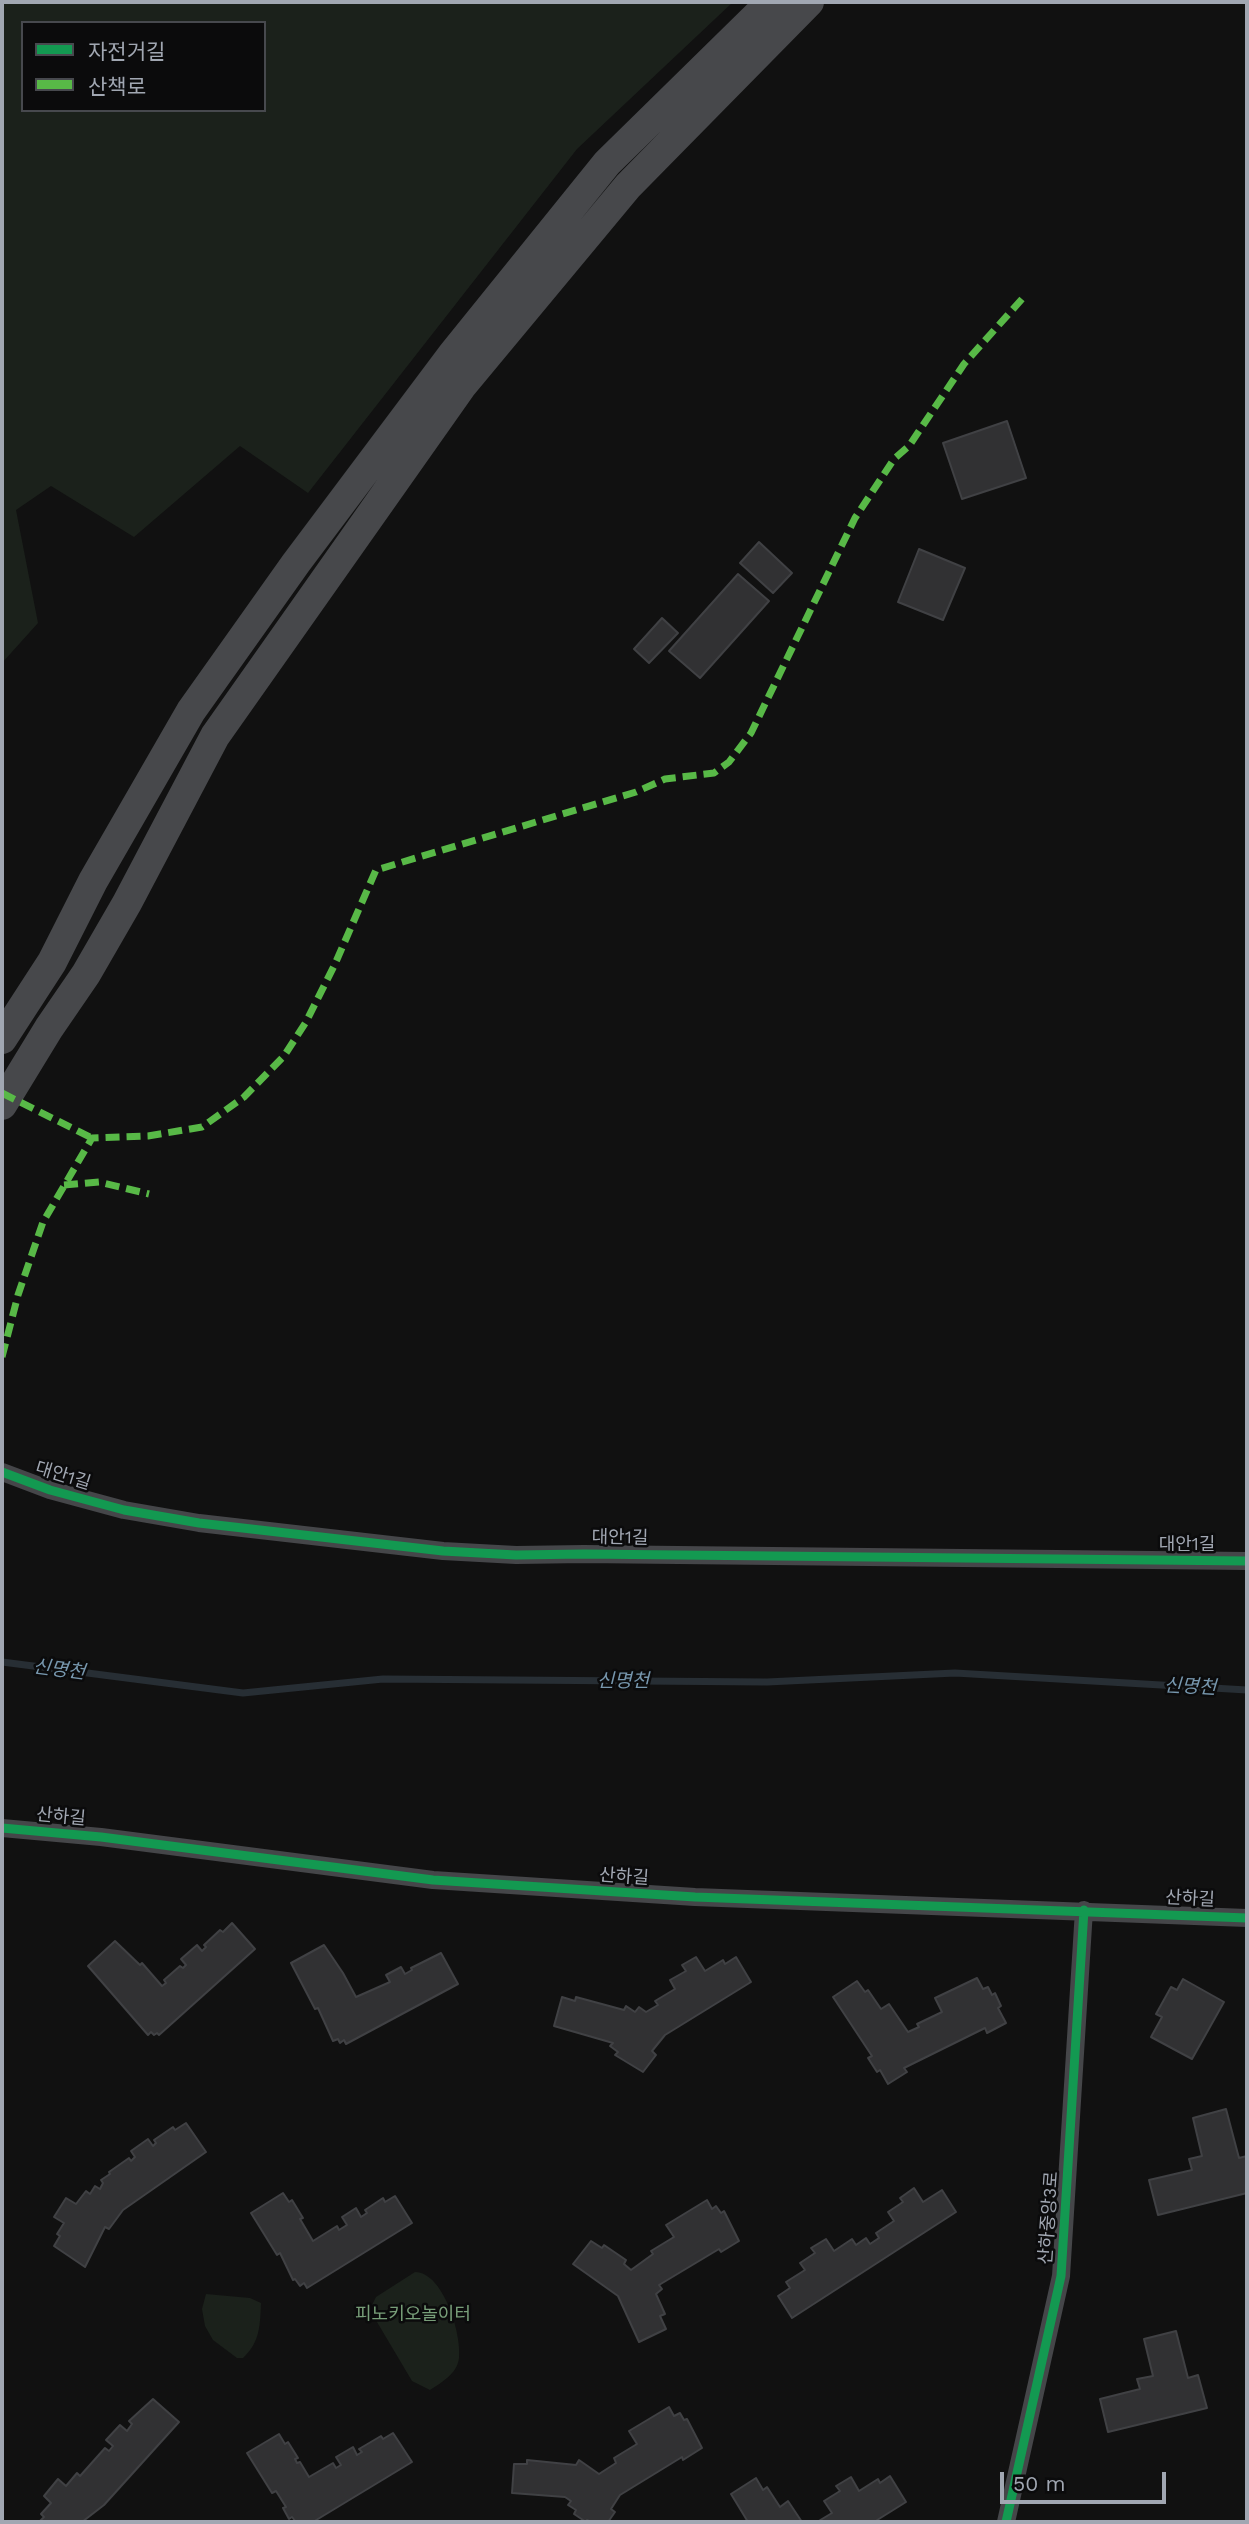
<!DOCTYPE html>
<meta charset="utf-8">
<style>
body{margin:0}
#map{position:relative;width:1249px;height:2524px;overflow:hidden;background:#111;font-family:"Work Sans","Noto Sans KR",sans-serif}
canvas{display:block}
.frame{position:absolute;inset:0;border:4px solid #a1a7b2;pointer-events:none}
.legend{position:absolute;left:21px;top:21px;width:245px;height:91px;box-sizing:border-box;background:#0b0b0c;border:2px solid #47494e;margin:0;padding:9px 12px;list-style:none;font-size:21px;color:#a1a7b2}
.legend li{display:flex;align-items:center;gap:14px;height:35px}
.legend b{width:35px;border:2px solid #47494e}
.scale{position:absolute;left:1000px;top:2472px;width:166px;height:32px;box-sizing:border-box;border:4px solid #a1a7b2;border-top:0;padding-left:9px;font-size:21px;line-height:24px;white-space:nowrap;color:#a1a7b2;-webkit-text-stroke:5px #0b0b0c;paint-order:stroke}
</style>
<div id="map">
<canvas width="1249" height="2524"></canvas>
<div class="frame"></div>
<ul class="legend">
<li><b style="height:9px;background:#139951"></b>자전거길</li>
<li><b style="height:9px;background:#58b947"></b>산책로</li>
</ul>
<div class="scale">50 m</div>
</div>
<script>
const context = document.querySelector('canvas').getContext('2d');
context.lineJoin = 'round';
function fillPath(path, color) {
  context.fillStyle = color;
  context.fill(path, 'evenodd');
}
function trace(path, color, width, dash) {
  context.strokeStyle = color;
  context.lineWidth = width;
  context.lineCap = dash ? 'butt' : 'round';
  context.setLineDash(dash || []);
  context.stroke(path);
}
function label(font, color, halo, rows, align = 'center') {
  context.font = font + ' "Work Sans","Noto Sans KR",sans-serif';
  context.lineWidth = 5;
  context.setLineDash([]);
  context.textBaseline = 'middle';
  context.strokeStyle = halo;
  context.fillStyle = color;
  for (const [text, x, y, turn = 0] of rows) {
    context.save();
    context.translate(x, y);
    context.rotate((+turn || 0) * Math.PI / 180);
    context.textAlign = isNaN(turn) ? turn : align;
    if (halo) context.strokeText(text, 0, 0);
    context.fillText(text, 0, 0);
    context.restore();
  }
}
fillPath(new Path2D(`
 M 2,2 L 733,2 L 577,149 L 308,493 L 240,446 L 134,537 L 51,486 L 16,510 L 38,623 L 2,663 ZM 23,23 L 264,23 L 264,110 L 23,110 Z
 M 415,2272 C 443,2272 462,2334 459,2358 C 457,2374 442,2382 430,2390 L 412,2381 L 377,2322 L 371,2307 L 376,2297 Z
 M 206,2294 L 250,2298 L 261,2303 C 260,2326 260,2342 243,2358 L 237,2358 L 213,2340 L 205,2326 L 202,2309 Z`), '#1b211b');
trace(new Path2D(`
 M 2,1662 L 243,1693 L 383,1679 L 767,1682 L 955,1673 L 1247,1690`), '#272e34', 7);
const building = new Path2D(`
 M 1007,421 L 1026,478 L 962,499 L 943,443 Z
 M 759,542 L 792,573 L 773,593 L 740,563 Z
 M 919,549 L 965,568 L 943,620 L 898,602 Z
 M 738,574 L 769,601 L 700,678 L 669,651 Z
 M 662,618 L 678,633 L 649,663 L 634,649 Z
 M 232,1923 L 255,1949 L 159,2035 L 157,2033 L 154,2035 L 151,2032 L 148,2035 L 88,1966 L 115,1941 L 140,1965 L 142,1963 L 162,1986 L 166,1983 L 164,1980 L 180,1966 L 183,1968 L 186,1965 L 181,1959 L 197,1945 L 202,1951 L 206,1947 L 204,1945 L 220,1930 L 223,1932 Z
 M 324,1945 L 343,1973 L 356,1997 L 390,1982 L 386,1975 L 401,1967 L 405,1974 L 412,1970 L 411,1968 L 441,1953 L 458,1984 L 346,2044 L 344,2040 L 340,2043 L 338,2039 L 333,2041 L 318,2008 L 315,2009 L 291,1963 Z
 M 696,1957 L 705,1971 L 723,1960 L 725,1964 L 736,1957 L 751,1982 L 665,2035 L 652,2051 L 656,2055 L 643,2072 L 615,2055 L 618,2052 L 610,2046 L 613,2043 L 554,2026 L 562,1997 L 575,2001 L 576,1997 L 624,2010 L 626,2006 L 635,2012 L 639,2007 L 646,2012 L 658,2005 L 655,2001 L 675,1989 L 670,1980 L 686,1971 L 682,1965 Z
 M 977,1978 L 983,1989 L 988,1987 L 992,1995 L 995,1993 L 1001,2006 L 998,2008 L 1006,2023 L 987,2033 L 985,2028 L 904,2068 L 907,2072 L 888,2084 L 880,2070 L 877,2072 L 868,2058 L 872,2056 L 833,1997 L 857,1981 L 865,1992 L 868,1990 L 881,2009 L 889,2004 L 908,2032 L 919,2027 L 917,2024 L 942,2012 L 935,1998 Z
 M 1183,1979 L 1224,2002 L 1192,2059 L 1151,2037 L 1162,2017 L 1156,2014 L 1171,1987 L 1177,1990 Z
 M 1226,2109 L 1239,2158 L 1247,2156 L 1247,2193 L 1158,2215 L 1149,2180 L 1192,2170 L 1189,2159 L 1202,2156 L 1193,2118 Z
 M 186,2123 L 206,2152 L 123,2210 L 109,2229 L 105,2227 L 85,2267 L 54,2246 L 60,2236 L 57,2234 L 64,2223 L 54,2217 L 66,2198 L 76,2204 L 86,2191 L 90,2194 L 95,2186 L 100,2189 L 103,2183 L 101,2180 L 110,2174 L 109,2172 L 129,2158 L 131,2161 L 135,2157 L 131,2151 L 148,2139 L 153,2146 L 156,2143 L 154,2140 L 173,2127 L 175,2130 Z
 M 914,2188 L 923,2202 L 942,2190 L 956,2212 L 792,2318 L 778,2296 L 790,2288 L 786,2282 L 805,2270 L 800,2263 L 815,2253 L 811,2248 L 826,2239 L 834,2251 L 852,2239 L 856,2245 L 866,2238 L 870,2244 L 879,2238 L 876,2233 L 894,2221 L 888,2212 L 903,2202 L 900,2198 Z
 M 283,2193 L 289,2202 L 292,2200 L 303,2218 L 300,2219 L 313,2241 L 337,2226 L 339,2230 L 347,2225 L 342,2217 L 356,2208 L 361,2217 L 367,2213 L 365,2210 L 383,2198 L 385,2202 L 395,2196 L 412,2223 L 307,2288 L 304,2283 L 300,2286 L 295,2279 L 293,2280 L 280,2253 L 277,2255 L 251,2213 Z
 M 707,2200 L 712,2209 L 716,2206 L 721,2213 L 724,2211 L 739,2241 L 721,2252 L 719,2249 L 659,2285 L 662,2289 L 656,2294 L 665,2314 L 660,2316 L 666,2329 L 639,2342 L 618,2296 L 573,2264 L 591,2241 L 602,2248 L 604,2245 L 626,2260 L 624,2264 L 631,2270 L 653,2254 L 651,2251 L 674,2237 L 666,2225 Z
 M 1176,2331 L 1188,2378 L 1198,2375 L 1207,2408 L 1108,2432 L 1100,2399 L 1140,2389 L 1137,2379 L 1153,2376 L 1144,2339 Z
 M 153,2399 L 179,2422 L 104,2505 L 82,2522 L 39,2522 L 44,2517 L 41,2514 L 51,2503 L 44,2496 L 58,2479 L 66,2486 L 77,2473 L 80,2476 L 105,2448 L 109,2451 L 113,2446 L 106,2440 L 120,2425 L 127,2431 L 132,2424 L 129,2421 Z
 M 669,2407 L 674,2416 L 680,2413 L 684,2420 L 687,2419 L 702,2448 L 683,2460 L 682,2457 L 620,2495 L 611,2509 L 615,2512 L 608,2522 L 591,2522 L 587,2520 L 586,2522 L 574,2514 L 576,2510 L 568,2505 L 571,2501 L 565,2497 L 512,2493 L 514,2464 L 527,2464 L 527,2460 L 576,2465 L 579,2460 L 599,2474 L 616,2463 L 614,2458 L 637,2444 L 629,2431 Z
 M 393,2433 L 412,2462 L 313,2522 L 296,2522 L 292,2517 L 289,2519 L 283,2508 L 286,2507 L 276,2491 L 272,2493 L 247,2453 L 279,2434 L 285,2444 L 288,2442 L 298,2458 L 295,2459 L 297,2463 L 300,2462 L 309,2477 L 333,2463 L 336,2468 L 341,2465 L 336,2457 L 353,2447 L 357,2455 L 362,2452 L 359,2449 L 381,2436 L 383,2439 Z
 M 890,2476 L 906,2502 L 874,2522 L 817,2522 L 832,2513 L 824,2501 L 840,2491 L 836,2486 L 851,2477 L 859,2491 L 878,2479 L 880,2483 Z
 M 756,2478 L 763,2490 L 767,2487 L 780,2507 L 788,2501 L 802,2522 L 748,2522 L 731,2494 Z`);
fillPath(building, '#313133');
trace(building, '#404144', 2);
trace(new Path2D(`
 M 2,1472 L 50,1490 L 124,1510 L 199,1523 L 443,1551 L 516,1555 L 584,1554 L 1247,1561
 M 2,1828 L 101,1837 L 433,1880 L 695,1897 L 1247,1918
 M 1006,2522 L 1061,2276 L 1084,1910`), '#454649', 18);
trace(new Path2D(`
 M 2,1039 L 52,962 L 93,881 L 191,711 L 296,563 L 452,355 L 607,163 L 771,2
 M 2,1105 L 49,1028 L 86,974 L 127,903 L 215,736 L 461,387 L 628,186 L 809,2`), '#47484b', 30);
trace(new Path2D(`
 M 2,1093 L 92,1138
 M 64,1185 L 99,1182 L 149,1194
 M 2,1357 L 18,1295 L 43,1222 L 92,1138 L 148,1136 L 202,1127 L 244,1097 L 284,1056 L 306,1022 L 335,964 L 376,870 L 636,792 L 665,779 L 714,773 L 729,762 L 751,733 L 855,518 L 894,459 L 909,446 L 964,364 L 1022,299`), '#58b947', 7, [14, 7]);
trace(new Path2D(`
 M 2,1472 L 50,1490 L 124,1510 L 199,1523 L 443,1551 L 516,1555 L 584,1554 L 1247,1561
 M 2,1828 L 101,1837 L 433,1880 L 695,1897 L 1247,1918
 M 1006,2522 L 1061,2276 L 1084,1910`), '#139951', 9);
label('18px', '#a1a7b2', '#0b0b0c', [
 ["대안1길",63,1476,17],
 ["대안1길",620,1538,1],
 ["대안1길",1187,1545],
 ["산하길",61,1817,5],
 ["산하길",624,1877,4],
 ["산하길",1190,1899,3],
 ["산하중앙3로",1049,2218,-86]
]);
label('18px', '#789e79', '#0b0b0c', [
 ["피노키오놀이터",413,2315]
]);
label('italic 19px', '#7797ae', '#0b0b0c', [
 ["신명천",59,1670,7],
 ["신명천",623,1681],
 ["신명천",1190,1687,3]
]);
</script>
